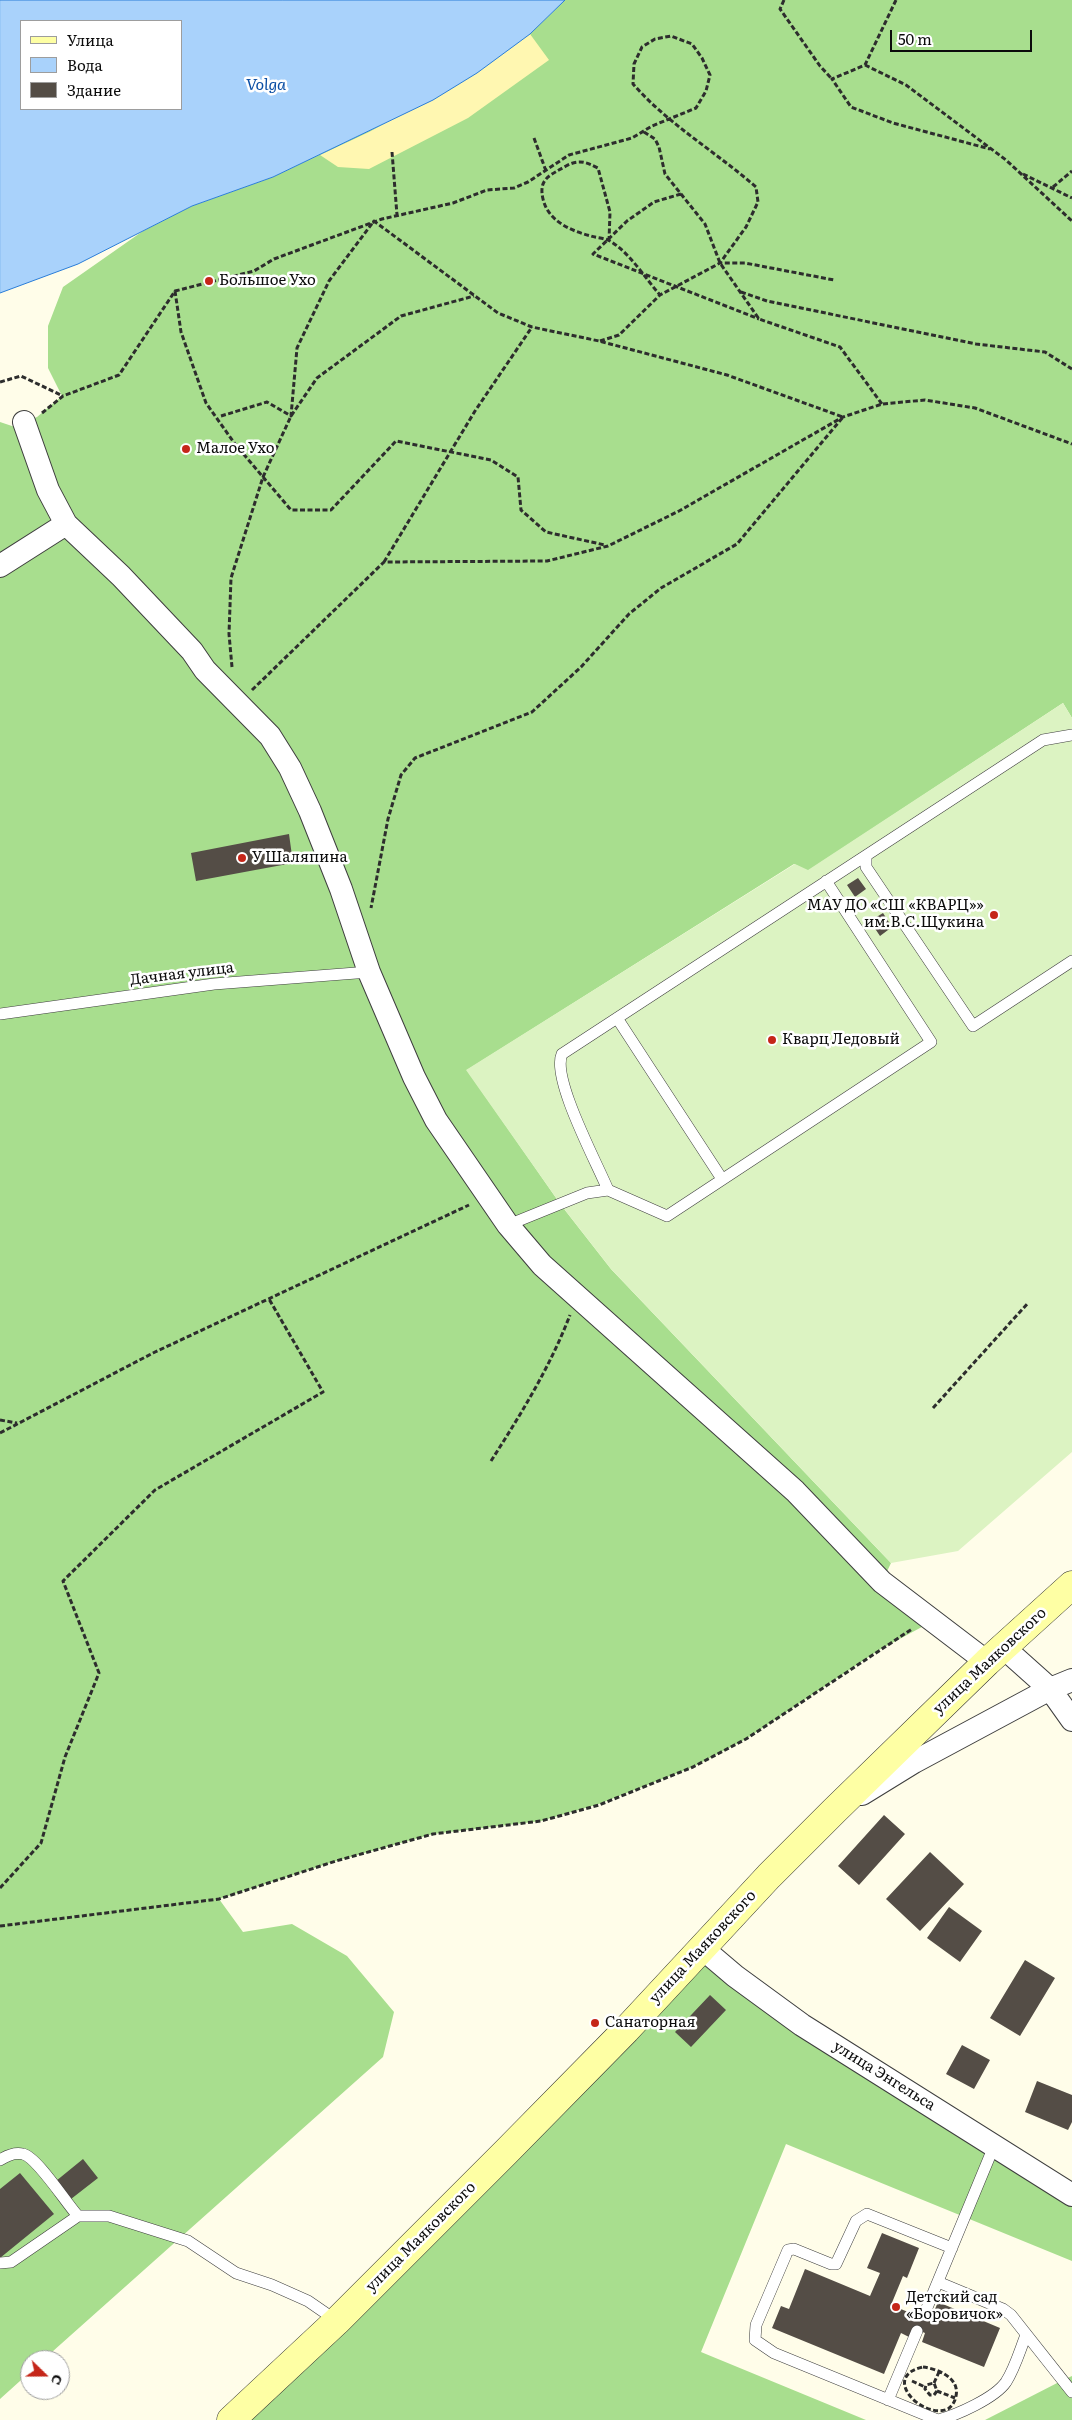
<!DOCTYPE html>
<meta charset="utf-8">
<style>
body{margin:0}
#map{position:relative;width:1072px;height:2420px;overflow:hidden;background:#fffde9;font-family:Literata,serif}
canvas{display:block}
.legend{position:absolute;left:20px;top:20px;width:162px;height:90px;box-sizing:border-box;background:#fff;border:1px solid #9d9d9d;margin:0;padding:6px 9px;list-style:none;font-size:15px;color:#0b0b0b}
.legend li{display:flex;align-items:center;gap:10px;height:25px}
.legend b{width:25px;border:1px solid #9d9d9d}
.north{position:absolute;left:20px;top:2350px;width:50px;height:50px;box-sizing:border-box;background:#fff;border:1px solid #9d9d9d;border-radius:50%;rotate:112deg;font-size:14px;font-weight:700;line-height:20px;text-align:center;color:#0b0b0b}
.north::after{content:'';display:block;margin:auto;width:18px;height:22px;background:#c52619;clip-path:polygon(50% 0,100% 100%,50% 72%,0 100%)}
.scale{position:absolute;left:890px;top:30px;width:142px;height:22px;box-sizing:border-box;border:2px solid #0b0b0b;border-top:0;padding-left:6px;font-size:15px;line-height:18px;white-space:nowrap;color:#0b0b0b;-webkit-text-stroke:4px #fff;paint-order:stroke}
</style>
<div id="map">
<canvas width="1072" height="2420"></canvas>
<ul class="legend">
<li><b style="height:6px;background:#feffa4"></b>Улица</li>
<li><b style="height:14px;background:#a9d2fb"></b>Вода</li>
<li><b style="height:14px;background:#544d46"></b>Здание</li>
</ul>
<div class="north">С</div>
<div class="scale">50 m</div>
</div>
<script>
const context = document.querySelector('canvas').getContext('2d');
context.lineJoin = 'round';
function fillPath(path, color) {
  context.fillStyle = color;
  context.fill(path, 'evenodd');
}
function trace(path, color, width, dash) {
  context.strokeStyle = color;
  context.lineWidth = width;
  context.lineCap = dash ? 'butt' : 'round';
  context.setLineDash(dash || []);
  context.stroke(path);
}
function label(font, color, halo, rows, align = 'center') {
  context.font = font + ' Literata,serif';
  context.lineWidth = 5;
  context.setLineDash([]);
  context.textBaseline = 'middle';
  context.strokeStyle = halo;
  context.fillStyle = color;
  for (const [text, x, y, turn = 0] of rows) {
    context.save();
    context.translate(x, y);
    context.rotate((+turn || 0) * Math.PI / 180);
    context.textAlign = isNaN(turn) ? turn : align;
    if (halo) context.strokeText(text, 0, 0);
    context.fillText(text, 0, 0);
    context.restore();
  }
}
fillPath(new Path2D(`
 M 565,0 L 1072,0 L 1072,718 L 1063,703 L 808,871 L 794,864 L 467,1070 L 561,1205 L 611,1269 L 891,1563 L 882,1582 L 933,1621 L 879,1650 L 746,1739 L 693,1767 L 599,1804 L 541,1821 L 433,1834 L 336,1861 L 219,1899 L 243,1932 L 292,1924 L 347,1956 L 394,2012 L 383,2057 L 43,2360 L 30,2360 L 30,2372 L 0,2399 L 0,422 L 27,431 L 24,422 L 37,417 L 62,396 L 48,368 L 48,326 L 63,287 L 143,231 L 192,206 L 273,177 L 433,100 L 477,73 L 530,34 Z
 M 702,1948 L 1072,2195 L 1072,2261 L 786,2144 L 701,2352 L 866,2420 L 231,2420 Z
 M 1072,2376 L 1072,2420 L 985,2420 L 1063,2380 Z`), '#a8de8e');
fillPath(new Path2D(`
 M 530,34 L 549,60 L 468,118 L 369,169 L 338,167 L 320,155 L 369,132 L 477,73 Z`), '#fff7b1');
fillPath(new Path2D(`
 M 1063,703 L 1072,718 L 1072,1452 L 958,1551 L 891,1563 L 611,1269 L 561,1205 L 466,1070 L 795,864 L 808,870 Z`), '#dcf3c2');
const water = new Path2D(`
 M 0,0 L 565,0 L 530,34 L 477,73 L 433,100 L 273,177 L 192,206 L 78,264 L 0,293 ZM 21,21 L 181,21 L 181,109 L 21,109 Z`);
fillPath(water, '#a9d2fb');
trace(water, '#2a7dd8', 1);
fillPath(new Path2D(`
 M 289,834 L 293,863 L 196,881 L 191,853 Z
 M 858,878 L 866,889 L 855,897 L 847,885 Z
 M 883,913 L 892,927 L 880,936 L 870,921 Z
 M 884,1815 L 905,1834 L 859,1885 L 838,1866 Z
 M 930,1852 L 964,1884 L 920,1931 L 886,1899 Z
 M 949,1907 L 982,1931 L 960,1962 L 927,1938 Z
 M 1025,1960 L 1055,1978 L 1020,2036 L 990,2018 Z
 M 710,1995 L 726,2010 L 691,2047 L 675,2032 Z
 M 962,2045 L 990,2060 L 974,2089 L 946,2074 Z
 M 1037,2081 L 1072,2095 L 1072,2122 L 1068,2130 L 1025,2112 Z
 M 83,2159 L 98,2178 L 71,2199 L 56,2181 Z
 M 20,2173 L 54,2214 L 0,2258 L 0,2189 Z
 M 882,2233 L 919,2248 L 907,2278 L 903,2276 L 891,2305 L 930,2321 L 938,2302 L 1000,2328 L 984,2367 L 922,2342 L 925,2333 L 913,2328 L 909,2337 L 901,2333 L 884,2374 L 772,2328 L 781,2306 L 789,2309 L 805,2269 L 870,2296 L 880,2273 L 867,2268 Z`), '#544d46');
const lane = new Path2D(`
 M 866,857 L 866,867 L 973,1026 L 1072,961
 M 0,1014 L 214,984 L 369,972
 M 617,1018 L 722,1179
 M 608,1190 C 597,1163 551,1078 562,1054 L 1043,740 L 1072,735
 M 508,1225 L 587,1193 L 608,1190 L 667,1216 L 931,1042 L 826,881
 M 0,2160 C 6,2156 15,2152 23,2154 C 37,2157 66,2203 78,2216
 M 952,2248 L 867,2214 L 856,2221 L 836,2264 L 831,2264 L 794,2249 L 788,2250 L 756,2325 L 755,2340 L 774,2353 L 938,2420 C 957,2415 995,2398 1006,2382 C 1015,2368 1020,2350 1026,2335
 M 0,2263 L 11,2262 L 78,2216 L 109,2216 L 188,2241 L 236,2273 L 272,2285 L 308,2301 L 337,2321
 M 938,2282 L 1003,2309 L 1011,2315 L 1072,2392
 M 924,2315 L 994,2146
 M 888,2400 L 917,2331`);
const street = new Path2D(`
 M 24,422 L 48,490 L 66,524 L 121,576 L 192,651 L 205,670 L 270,736 L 290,768 L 310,811 L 341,889 L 369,972 L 414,1077 L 436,1120 L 508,1225 L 542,1265 L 795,1491 L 882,1582 L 987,1662
 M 0,566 L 66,524
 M 1003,1647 L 1050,1689 L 1072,1720
 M 862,1794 L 914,1762 L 1050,1689 L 1072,1680
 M 702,1948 L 735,1976 L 802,2025 L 1072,2195`);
const secondary = new Path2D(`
 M 231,2420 L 337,2321 L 506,2152 L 626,2030 L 769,1876 L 834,1811 L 987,1662 L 1072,1585`);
trace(lane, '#3e3e3e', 12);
trace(street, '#3e3e3e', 24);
trace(secondary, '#2d2d2d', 29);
trace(new Path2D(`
 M 784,0 L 780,9 L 820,66 L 832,79
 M 896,0 L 865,65 L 832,79 L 851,107 L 893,123 L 990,149
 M 865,65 L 906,85 L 1006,160 L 1072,221
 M 644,132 L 655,139 L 659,147 L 665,174 L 705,224 L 720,263 L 759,319 L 840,347 L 882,404
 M 534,138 L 546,171
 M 392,152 L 397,215
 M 1023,174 L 1072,198
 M 1053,187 L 1072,171
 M 681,194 L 654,202 L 627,221 L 593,254 L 759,319
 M 609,241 L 610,212 L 598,168 C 586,162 579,159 566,166 C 551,175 538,178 543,199 C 548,221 571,231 591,236 C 597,238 605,238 610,241 C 630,253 645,278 660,295
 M 175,291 L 181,332 L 206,403 L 235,444 L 291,510 L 331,510 L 396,441 L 491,460 L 518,477 L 521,510 L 546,532 L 605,545
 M 741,292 L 767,301 L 976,344 L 1045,352 L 1072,369
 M 600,341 L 619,335 L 660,295 L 720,263 L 745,263 L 834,280
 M 0,382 L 21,376 L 63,396
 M 42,413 L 63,396 L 119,375 L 175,291 L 254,271 L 274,259 L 382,219 L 453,203 L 487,190 L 514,188 L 528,182 L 569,155 L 632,138 L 652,126 L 696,108 L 706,91 L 710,75 L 702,58 L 692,44 L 671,36 L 655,39 L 642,47 L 634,64 L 633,84 C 668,124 716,152 756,187 L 758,202 L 746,227 L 720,263
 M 221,416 L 267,402 L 291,416 L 297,348 L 329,281 L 374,221 L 498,313 L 532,327 L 599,341 L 727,375 L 843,417 L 737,544 L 661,588 L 629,614 L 581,667 L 532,712 L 415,758 L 401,775 L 388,819 L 371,908
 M 384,562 L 475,411 L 532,327
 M 232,667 L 229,634 L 231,578 L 263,477 L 291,416 L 317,378 L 401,316 L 474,296
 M 252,690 L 384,562 L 547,561 L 608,546 L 679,511 L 843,417 L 882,404 L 925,400 L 975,408 L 1072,444
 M 933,1408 L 1028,1303
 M 0,1420 L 17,1423
 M 0,1433 L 153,1353 L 469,1205
 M 491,1461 C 521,1414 550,1367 570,1315
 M 0,1888 L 41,1843 L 65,1757 L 99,1673 L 63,1581 L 155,1490 L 323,1392 L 269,1299
 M 0,1926 L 219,1899 L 336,1861 L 433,1834 L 541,1821 L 599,1805 L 693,1767 L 746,1739 L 912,1629
 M 923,2367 C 938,2369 960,2378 956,2396 C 955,2402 952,2406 948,2409 C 922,2420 880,2376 923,2367 Z
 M 912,2381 L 925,2387
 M 934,2383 L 939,2372
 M 937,2391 L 934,2395 L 930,2395 L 925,2389 L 926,2385 L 934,2383 L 937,2391 L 955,2398`), '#2d2d2d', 3, [5, 2.5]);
trace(lane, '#fff', 11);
trace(street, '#fff', 22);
trace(secondary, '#feffa4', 28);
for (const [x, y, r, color] of [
 [209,281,5,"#c52619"],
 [186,449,5,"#c52619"],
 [242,858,5,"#c52619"],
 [994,915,5,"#c52619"],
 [772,1040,5,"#c52619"],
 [595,2023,5,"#c52619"],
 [896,2307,5,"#c52619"]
]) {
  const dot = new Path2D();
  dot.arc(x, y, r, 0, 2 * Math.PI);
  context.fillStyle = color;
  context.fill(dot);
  trace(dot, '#fff', 2);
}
label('15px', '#0b0b0b', '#fff', [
 ["Большое Ухо",219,281],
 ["Малое Ухо",196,449],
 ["У Шаляпина",252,858],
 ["МАУ ДО «СШ «КВАРЦ»»",984,906,"right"],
 ["им.В.С.Щукина",984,923,"right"],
 ["Кварц Ледовый",782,1040],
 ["Санаторная",605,2023],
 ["Детский сад",906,2298],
 ["«Боровичок»",906,2315]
], 'left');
label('15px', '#0b0b0b', '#fff', [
 ["Дачная улица",182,974,-7],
 ["улица Маяковского",990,1661,-43],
 ["улица Маяковского",703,1947,-47],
 ["улица Энгельса",884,2076,32],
 ["улица Маяковского",421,2237,-45]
]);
label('italic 16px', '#0b4fa5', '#fff', [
 ["Volga",266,85]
]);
</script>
